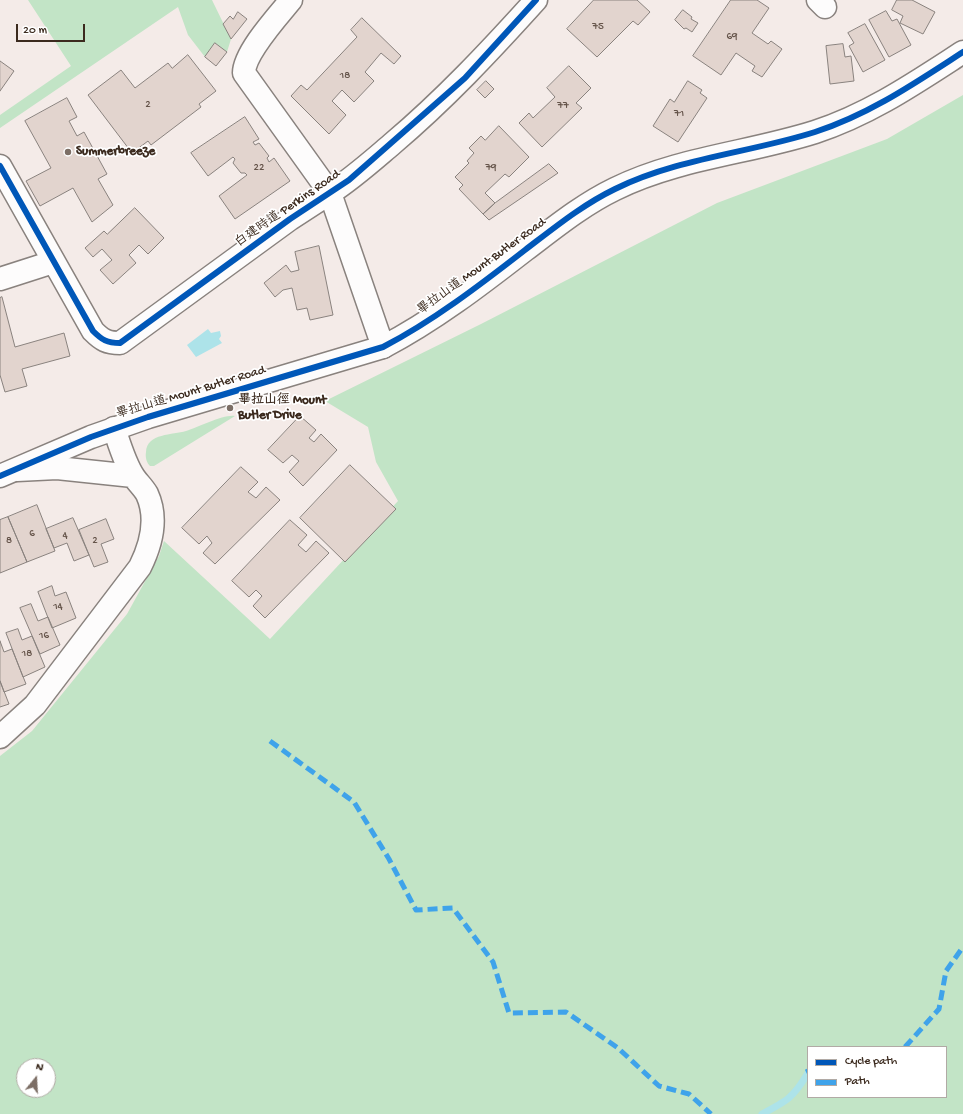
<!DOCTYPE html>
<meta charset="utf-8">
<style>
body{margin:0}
#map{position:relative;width:963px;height:1114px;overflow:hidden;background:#f4ebe8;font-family:"Gochi Hand",sans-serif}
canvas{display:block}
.legend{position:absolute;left:807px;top:1046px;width:140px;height:52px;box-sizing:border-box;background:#fff;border:1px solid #b1aaa5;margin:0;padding:5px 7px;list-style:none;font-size:12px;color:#3b2a1e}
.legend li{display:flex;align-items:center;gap:8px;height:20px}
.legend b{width:20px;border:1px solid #b1aaa5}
.north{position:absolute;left:16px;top:1058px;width:40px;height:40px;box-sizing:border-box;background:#fff;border:1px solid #b1aaa5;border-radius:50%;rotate:18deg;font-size:11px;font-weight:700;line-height:16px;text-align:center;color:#3b2a1e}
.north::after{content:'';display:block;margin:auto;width:14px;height:18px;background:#7c6e65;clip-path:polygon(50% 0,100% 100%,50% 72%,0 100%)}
.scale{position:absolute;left:16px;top:24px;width:69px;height:18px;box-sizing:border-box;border:2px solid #3b2a1e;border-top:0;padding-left:5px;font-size:12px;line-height:14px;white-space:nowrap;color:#3b2a1e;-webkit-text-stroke:3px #fff;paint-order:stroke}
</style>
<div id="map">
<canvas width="963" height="1114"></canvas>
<ul class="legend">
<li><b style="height:5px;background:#0057b8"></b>Cycle path</li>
<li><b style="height:5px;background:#3fa3ea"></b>Path</li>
</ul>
<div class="north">N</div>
<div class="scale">20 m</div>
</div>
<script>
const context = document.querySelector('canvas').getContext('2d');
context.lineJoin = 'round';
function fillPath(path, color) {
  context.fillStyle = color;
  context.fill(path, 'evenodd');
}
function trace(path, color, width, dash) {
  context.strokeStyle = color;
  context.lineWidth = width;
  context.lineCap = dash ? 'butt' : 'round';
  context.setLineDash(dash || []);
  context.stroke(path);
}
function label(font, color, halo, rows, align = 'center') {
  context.font = font + ' "Gochi Hand","LXGW WenKai TC",sans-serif';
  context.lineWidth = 3.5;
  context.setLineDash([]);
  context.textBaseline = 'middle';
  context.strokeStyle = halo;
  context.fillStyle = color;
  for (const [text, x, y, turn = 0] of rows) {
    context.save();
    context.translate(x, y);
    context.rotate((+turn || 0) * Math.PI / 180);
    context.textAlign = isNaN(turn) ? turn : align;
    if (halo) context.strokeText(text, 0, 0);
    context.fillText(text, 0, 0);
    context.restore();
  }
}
fillPath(new Path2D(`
 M 28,0 L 212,0 L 231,39 L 227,52 L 215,43 L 205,57 L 188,35 L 178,7 L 0,128 L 0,115 L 71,66 Z
 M 963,95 L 963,1114 L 0,1114 L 0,756 L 32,731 L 127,614 L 159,556 L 164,541 L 270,639 L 398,501 L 376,462 L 368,427 L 325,401 L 481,324 L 717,203 L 887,139 ZM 808,1047 L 946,1047 L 946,1097 L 808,1097 ZM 24,1066 L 48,1066 L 48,1090 L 24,1090 Z
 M 235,416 L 154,466 L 150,466 C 147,463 145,458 146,452 C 147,433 173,435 186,431 C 199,427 224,414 235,416 Z`), '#c2e4c6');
fillPath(new Path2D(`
 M 208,329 L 211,333 L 220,331 L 221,336 L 219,339 L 222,343 L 196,357 L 187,345 Z`), '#ade3e9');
trace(new Path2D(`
 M 762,1114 C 787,1101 793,1098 808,1073`), '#ade3e9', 7);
const building = new Path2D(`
 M 594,0 L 637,0 L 650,12 L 638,25 L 633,21 L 597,57 L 567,29 Z
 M 731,0 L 757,0 L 769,8 L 752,33 L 768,44 L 771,41 L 782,49 L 762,77 L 752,71 L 755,66 L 736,53 L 721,75 L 693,56 Z
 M 897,0 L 912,0 L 935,12 L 923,34 L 900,23 L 903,16 L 892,10 Z
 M 683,10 L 692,17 L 691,19 L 698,23 L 692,32 L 686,28 L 684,29 L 675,20 Z
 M 886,11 L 892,21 L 897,19 L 911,45 L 889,57 L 869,20 Z
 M 238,12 L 247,19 L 231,39 L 223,24 L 230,16 L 233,19 Z
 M 362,18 L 401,56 L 394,64 L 381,53 L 365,72 L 374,81 L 354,102 L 342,90 L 332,101 L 346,115 L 329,134 L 291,96 L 301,85 L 307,90 L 357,37 L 351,30 Z
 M 865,24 L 885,60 L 863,72 L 849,46 L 854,43 L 848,33 Z
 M 215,43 L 227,52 L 216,66 L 205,57 Z
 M 843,44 L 845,57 L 851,56 L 854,81 L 830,84 L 826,46 Z
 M 188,55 L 216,91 L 199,104 L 201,107 L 151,145 L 148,141 L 132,153 L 88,95 L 121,70 L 135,88 L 168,63 L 172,68 Z
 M 0,61 L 14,71 L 0,91 Z
 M 569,66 L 591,88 L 576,103 L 582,108 L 542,147 L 519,123 L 529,113 L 533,118 L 555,97 L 547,88 Z
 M 486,81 L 494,89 L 485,98 L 477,90 Z
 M 688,81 L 702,90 L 700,93 L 707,98 L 678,142 L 653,126 L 670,99 L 674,102 Z
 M 67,98 L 77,117 L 69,121 L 77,136 L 84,132 L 107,174 L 98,179 L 113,205 L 92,222 L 73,188 L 40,206 L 26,181 L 51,168 L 25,121 Z
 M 245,117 L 259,139 L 253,142 L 255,145 L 259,143 L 269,156 L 267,158 L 269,162 L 274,158 L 290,181 L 235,219 L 219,196 L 247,175 L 245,173 L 241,173 L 233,163 L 235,159 L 233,157 L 208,176 L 191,153 Z
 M 499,126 L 529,157 L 509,177 L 505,174 L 485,193 L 495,203 L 483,214 L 459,189 L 463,185 L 455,177 L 469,163 L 467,161 L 474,153 L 469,148 L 481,136 L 485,140 Z
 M 549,164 L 558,173 L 489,220 L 483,214 L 495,203 Z
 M 135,208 L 164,238 L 148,254 L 139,245 L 129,255 L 136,263 L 113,284 L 100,270 L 112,260 L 102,249 L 93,257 L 85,248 L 104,231 L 107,234 Z
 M 319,246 L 333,315 L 310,320 L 307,308 L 297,310 L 292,288 L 283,290 L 275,297 L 264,283 L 286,265 L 291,272 L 299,270 L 295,252 Z
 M 2,297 L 15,347 L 64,333 L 70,356 L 22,369 L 27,386 L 5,392 L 0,375 L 0,298 Z
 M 300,416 L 316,430 L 309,438 L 314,442 L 321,434 L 337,450 L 303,486 L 289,472 L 299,461 L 292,455 L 283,463 L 268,450 Z
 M 350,465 L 396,509 L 345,562 L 300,518 Z
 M 241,467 L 258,482 L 248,492 L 256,498 L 266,487 L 280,500 L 215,564 L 203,553 L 212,543 L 207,536 L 199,544 L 182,528 Z
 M 37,505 L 55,551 L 27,562 L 8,517 Z
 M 8,517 L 27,562 L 0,573 L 0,520 Z
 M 73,518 L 89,555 L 74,561 L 67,543 L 54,548 L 46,529 Z
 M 106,519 L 114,539 L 101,544 L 108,562 L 94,567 L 79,530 Z
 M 290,520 L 307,535 L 298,545 L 306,552 L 316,541 L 329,553 L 265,618 L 253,606 L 262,596 L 256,590 L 249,597 L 232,581 Z
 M 52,586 L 55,596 L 66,592 L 76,618 L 52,628 L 38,592 Z
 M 31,604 L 38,621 L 48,617 L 60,645 L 40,654 L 20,608 Z
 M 18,629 L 22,640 L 32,636 L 45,667 L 23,677 L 6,633 Z
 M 0,641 L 4,652 L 12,649 L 26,684 L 4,692 L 0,681 Z
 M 0,681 L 9,704 L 0,707 Z`);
fillPath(building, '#e2d4ce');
trace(building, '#89827e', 1);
const street = new Path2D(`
 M 818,0 L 825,7
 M 0,166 L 93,331 C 102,340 107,343 120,343 L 290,219 L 330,193 L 244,73 C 244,53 277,17 291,0
 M 0,279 L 53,262
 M 383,347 C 433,321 480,285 525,250 C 554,228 582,205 615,189 C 678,158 749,153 815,132 C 870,114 915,83 963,52
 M 17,470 L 57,468 L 133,476
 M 0,737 L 35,705 L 140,567 C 151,545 158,518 147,494 C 143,487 138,483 134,477 C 125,464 119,443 114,428`);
const secondary = new Path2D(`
 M 0,476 L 91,437 L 148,417 L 383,347 L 330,193 C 352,179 372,161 392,144 C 444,100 490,51 536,0`);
trace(street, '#89827e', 25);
trace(secondary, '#89827e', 25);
trace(street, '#fdfcfc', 22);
trace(secondary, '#fdfcfc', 22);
trace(new Path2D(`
 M 270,741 L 354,802 L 389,859 L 416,910 L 453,908 L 493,962 L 509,1013 L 566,1012 L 618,1048 L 659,1086 L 689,1094 L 711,1114
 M 905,1047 L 939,1009 L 946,971 L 963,947
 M 806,1072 L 808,1071`), '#3fa3ea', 5, [10, 5]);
trace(new Path2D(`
 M 0,166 L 93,331 C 102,340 107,343 120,343 L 290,219 L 349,180 L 465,78 L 536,0
 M 0,476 L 91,437 L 148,417 L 383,347 C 433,321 480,285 525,250 C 554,228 582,205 615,189 C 678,158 749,153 815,132 C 870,114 915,83 963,52`), '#0057b8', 6);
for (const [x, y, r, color] of [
 [68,152,4,"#7c6e65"],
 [230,408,4,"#7c6e65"]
]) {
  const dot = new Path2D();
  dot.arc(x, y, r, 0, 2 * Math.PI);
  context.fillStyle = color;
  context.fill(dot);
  trace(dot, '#fff', 1.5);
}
label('11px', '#65544a', null, [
 ["75",598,27],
 ["69",732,37],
 ["18",345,76],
 ["2",148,105],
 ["77",563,106],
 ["71",679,114],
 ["22",259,168],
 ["79",491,168],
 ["6",32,534],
 ["4",65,536],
 ["8",9,541],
 ["2",95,541],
 ["14",58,607],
 ["16",44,636],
 ["18",27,654]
]);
label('bold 13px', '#3b2a1e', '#fff', [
 ["Summerbreeze",76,152],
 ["畢拉山徑 Mount",238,401],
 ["Butler Drive",238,416]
], 'left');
label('13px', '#3b2a1e', '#fff', [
 ["白建時道 Perkins Road",288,209,-35],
 ["畢拉山道 Mount Butler Road",482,267,-36],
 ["畢拉山道 Mount Butler Road",191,393,-17]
]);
</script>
